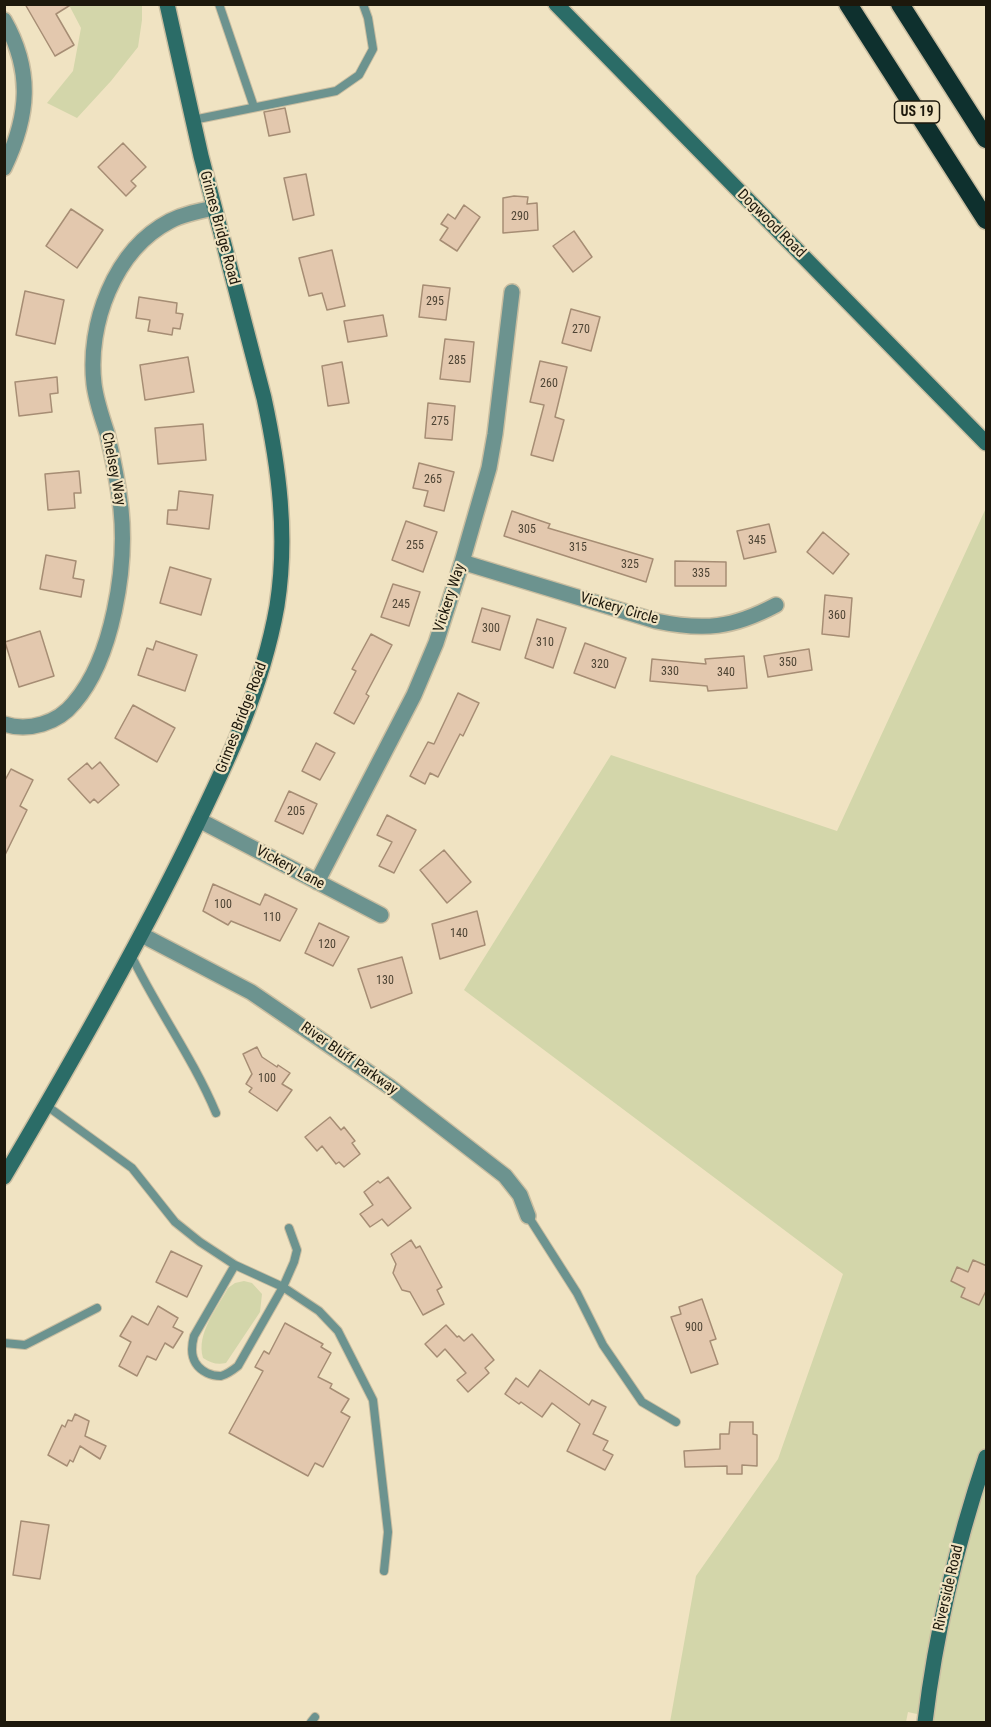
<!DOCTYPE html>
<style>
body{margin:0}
#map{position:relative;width:991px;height:1727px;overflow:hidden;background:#f0e3c2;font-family:"Roboto Condensed",sans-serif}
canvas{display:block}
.frame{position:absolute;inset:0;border:6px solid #1d180c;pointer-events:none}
</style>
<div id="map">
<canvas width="991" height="1727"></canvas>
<div class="frame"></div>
</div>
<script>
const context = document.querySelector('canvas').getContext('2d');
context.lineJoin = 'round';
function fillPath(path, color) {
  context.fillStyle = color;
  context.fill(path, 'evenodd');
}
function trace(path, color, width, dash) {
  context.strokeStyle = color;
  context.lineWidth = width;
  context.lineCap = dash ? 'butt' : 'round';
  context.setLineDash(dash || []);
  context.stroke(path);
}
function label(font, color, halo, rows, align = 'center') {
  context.font = font + ' "Roboto Condensed",sans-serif';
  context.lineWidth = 4.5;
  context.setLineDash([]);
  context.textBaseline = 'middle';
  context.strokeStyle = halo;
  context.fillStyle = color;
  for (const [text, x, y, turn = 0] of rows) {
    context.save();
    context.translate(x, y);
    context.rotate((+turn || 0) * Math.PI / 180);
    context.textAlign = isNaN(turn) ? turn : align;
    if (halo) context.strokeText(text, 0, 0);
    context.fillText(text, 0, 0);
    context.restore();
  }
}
fillPath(new Path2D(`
 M 69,5 L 142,5 L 142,20 L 138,47 L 111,81 L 77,118 L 47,103 L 73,71 L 81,28 Z
 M 986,508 L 986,1722 L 925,1722 L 926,1716 L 908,1712 L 906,1722 L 670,1722 L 696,1576 L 778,1459 L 843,1274 L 464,990 L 611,755 L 837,831 Z
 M 244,1281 L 252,1283 L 262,1294 L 260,1312 L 226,1363 C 217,1365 211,1363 203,1358 C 196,1333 217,1309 228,1288 L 235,1283 Z`), '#d3d6aa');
const building = new Path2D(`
 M 25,4 L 72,4 L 56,14 L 74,45 L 55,56 Z
 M 285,108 L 290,132 L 269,136 L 264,112 Z
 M 123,143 L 146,167 L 131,181 L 136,186 L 126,196 L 98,167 Z
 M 306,174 L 314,215 L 293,220 L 284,178 Z
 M 514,196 L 528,197 L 527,204 L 537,203 L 538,230 L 503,233 L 503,198 Z
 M 464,205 L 480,217 L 457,251 L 440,240 L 448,228 L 441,224 L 448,214 L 455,219 Z
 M 71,209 L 103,230 L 77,268 L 46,246 Z
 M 574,231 L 592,257 L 573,272 L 553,246 Z
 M 332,250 L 345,306 L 327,310 L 322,293 L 309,296 L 299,258 Z
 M 423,285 L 450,288 L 446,320 L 419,317 Z
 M 25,291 L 64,300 L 55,344 L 16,335 Z
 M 139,297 L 177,303 L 176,313 L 183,314 L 180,329 L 173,328 L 172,335 L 148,331 L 150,320 L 136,318 Z
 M 571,309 L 600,317 L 591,351 L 562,343 Z
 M 383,315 L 387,336 L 348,342 L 344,321 Z
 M 445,339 L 474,342 L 470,382 L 440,379 Z
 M 188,357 L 194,392 L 145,400 L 140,365 Z
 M 540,361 L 567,367 L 555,417 L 564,420 L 553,461 L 531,455 L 544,405 L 530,402 Z
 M 342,362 L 349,403 L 328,406 L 322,366 Z
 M 57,377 L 58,393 L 50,394 L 52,412 L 19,416 L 15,382 Z
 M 428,403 L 455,406 L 452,440 L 425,438 Z
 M 203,424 L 206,460 L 158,464 L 155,428 Z
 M 419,463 L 454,472 L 444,511 L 424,506 L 428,491 L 413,488 Z
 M 79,471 L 81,493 L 74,493 L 75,508 L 48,510 L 45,474 Z
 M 179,491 L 213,495 L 209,529 L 167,524 L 168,510 L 177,510 Z
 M 512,511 L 550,524 L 548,528 L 653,559 L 646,582 L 504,536 Z
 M 406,521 L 437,532 L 423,572 L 392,560 Z
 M 769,524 L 776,552 L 744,559 L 737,531 Z
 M 823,532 L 849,554 L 833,574 L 807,552 Z
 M 46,555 L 76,561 L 73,578 L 84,580 L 81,597 L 40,589 Z
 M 675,561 L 726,562 L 726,586 L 675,586 Z
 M 170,567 L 211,579 L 201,615 L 160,603 Z
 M 393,584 L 420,592 L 409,626 L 381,617 Z
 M 825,595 L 852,598 L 849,637 L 822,634 Z
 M 482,608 L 510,616 L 500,650 L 472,642 Z
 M 537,619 L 566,628 L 553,668 L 525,658 Z
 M 40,631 L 54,676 L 19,687 L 5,642 Z
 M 371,634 L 392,645 L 366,694 L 369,696 L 354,724 L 334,713 L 356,671 L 352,669 Z
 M 156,641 L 197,655 L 185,691 L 138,675 L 147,648 L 153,650 Z
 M 585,643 L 626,658 L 615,688 L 574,673 Z
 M 809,649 L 812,670 L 768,677 L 764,656 Z
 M 744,656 L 747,688 L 708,691 L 707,686 L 650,681 L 652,659 L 706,664 L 705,659 Z
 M 458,693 L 479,703 L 463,736 L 460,734 L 438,777 L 430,773 L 425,784 L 410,776 L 428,742 L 434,744 Z
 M 133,705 L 175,728 L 157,762 L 115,738 Z
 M 316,743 L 335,753 L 320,780 L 302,771 Z
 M 100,762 L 119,785 L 98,803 L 94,799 L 90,803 L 68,779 L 87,763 L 92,769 Z
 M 11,769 L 33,780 L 20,806 L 27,810 L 4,857 L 4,782 Z
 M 289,791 L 317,804 L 303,834 L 275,821 Z
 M 387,815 L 416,830 L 394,873 L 379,866 L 392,842 L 377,835 Z
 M 444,850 L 471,882 L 447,903 L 420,870 Z
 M 213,884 L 260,905 L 265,894 L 297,909 L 280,941 L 231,921 L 228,925 L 203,911 Z
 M 477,911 L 485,945 L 440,959 L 432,924 Z
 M 319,923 L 349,937 L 333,966 L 305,953 Z
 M 402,957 L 412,993 L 371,1008 L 358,969 Z
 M 257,1047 L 262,1057 L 277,1067 L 278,1065 L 290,1073 L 282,1084 L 292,1090 L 277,1111 L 249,1092 L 252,1088 L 246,1084 L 252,1074 L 243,1054 Z
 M 330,1117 L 341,1130 L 344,1127 L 355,1141 L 352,1143 L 360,1154 L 344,1167 L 339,1162 L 336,1164 L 322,1146 L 317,1151 L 305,1137 Z
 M 388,1177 L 411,1208 L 388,1226 L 382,1219 L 370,1227 L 360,1214 L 373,1205 L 364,1192 L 378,1181 L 380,1183 Z
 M 411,1240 L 416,1248 L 420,1246 L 442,1287 L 437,1290 L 444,1304 L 423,1315 L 410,1292 L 402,1290 L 393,1273 L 396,1264 L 391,1254 Z
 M 171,1251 L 202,1266 L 187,1297 L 156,1282 Z
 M 973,1260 L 987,1266 L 987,1289 L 979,1305 L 961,1297 L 965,1288 L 951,1281 L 957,1267 L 968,1272 Z
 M 702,1299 L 716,1339 L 710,1341 L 718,1364 L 691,1373 L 671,1317 L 681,1314 L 679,1307 Z
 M 158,1306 L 178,1318 L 173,1327 L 183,1332 L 173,1348 L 165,1343 L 156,1360 L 147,1356 L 137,1376 L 119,1366 L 131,1342 L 120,1336 L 132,1316 L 148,1325 Z
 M 285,1323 L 323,1344 L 321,1347 L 331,1353 L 318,1377 L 332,1384 L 330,1388 L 349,1399 L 341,1412 L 350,1417 L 323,1467 L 315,1463 L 308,1476 L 229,1433 L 263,1371 L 255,1367 L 264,1351 L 269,1354 Z
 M 446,1325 L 457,1337 L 459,1336 L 464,1341 L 472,1334 L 494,1360 L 485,1368 L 489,1373 L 468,1392 L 457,1380 L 466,1373 L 445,1349 L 437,1357 L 425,1344 Z
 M 540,1370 L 589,1405 L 592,1400 L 606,1407 L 593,1434 L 608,1441 L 603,1450 L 613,1455 L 605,1470 L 567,1451 L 580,1424 L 552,1403 L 542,1417 L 521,1402 L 519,1404 L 505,1394 L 516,1378 L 528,1387 Z
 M 75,1414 L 89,1421 L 85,1436 L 106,1446 L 100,1459 L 80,1446 L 73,1462 L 70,1460 L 67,1466 L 48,1455 L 62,1425 L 65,1427 L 68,1420 L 72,1421 Z
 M 730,1422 L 753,1422 L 753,1434 L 757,1435 L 757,1466 L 742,1465 L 742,1474 L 727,1474 L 727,1466 L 685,1467 L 684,1451 L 720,1449 L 720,1434 L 729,1434 Z
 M 21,1521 L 49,1525 L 40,1579 L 13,1575 Z`);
fillPath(building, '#e3c8ae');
trace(building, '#a68d74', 1.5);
const lane = new Path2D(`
 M 219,4 L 254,107
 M 193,120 L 336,91 L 359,75 L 373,49 L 368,18 L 363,4
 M 131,955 C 157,1009 193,1058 216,1113
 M 47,1106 L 132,1168 L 175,1222 L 200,1242 L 235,1265 L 283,1287 L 319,1311 L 338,1331 L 373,1400 L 388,1532 L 384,1571
 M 528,1216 L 577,1293 L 603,1345 L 642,1402 L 676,1422
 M 235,1265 L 194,1336 C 190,1351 191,1365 207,1373 C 211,1375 216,1376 221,1376 C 228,1374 233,1370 238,1366 L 283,1287 L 294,1262 L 297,1250 L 289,1228
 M 4,1343 L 25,1345 L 97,1308
 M 311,1722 L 315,1717`);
const street = new Path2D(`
 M 4,20 C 33,71 29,116 4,168
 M 462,562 L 656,621 C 704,631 733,628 776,605
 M 4,724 C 29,732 58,723 74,703 C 113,658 127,567 121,509 C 118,483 113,458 107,433 C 102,417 96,401 94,384 C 87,325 114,250 170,221 C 184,214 199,211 214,208
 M 199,820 L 381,915
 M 317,882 L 414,695 L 436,643 L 462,562 L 489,468 L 495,434 L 512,292
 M 142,935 L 251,992 L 390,1087 L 505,1176 L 520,1195 L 528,1216`);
const secondary = new Path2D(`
 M 556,4 L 986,443
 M 4,1177 C 69,1067 132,957 188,843 C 226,765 262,691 277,606 C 288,536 279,467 264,398 L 201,156 L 167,4
 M 925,1722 C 936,1631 957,1543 986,1457`);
const highway = new Path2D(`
 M 848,4 L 986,220
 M 900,4 L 986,139`);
trace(lane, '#cabea1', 10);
trace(street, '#cabea1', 18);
trace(secondary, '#cabea1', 18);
trace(highway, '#cabea1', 21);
trace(lane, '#6c938f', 8);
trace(street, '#6c938f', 15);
trace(secondary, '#2b6c67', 15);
trace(highway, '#0e302e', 18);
label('12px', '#4e4434', null, [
 ["290",520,217],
 ["295",435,302],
 ["270",581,330],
 ["285",457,361],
 ["260",549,384],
 ["275",440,422],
 ["265",433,480],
 ["305",527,530],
 ["345",757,541],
 ["255",415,546],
 ["315",578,548],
 ["325",630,565],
 ["335",701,574],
 ["245",401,605],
 ["360",837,616],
 ["300",491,629],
 ["310",545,643],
 ["350",788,663],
 ["320",600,665],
 ["330",670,672],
 ["340",726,673],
 ["205",296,812],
 ["100",223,905],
 ["110",272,918],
 ["140",459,934],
 ["120",327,945],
 ["130",385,981],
 ["100",267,1079],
 ["900",694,1328]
]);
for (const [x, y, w] of [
 [917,112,45]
]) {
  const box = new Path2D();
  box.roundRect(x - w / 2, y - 11, w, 22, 4.5);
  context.fillStyle = '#f0e3c2';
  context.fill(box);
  trace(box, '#1d180c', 1.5);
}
label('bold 14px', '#1d180c', null, [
 ["US 19",917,112]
]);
label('15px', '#1d180c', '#f0e3c2', [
 ["Dogwood Road",771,224,45],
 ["Grimes Bridge Road",219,228,75],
 ["Chelsey Way",113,469,79],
 ["Vickery Way",450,598,-72],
 ["Vickery Circle",619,609,16],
 ["Grimes Bridge Road",242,718,-69],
 ["Vickery Lane",290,868,28],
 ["River Bluff Parkway",349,1059,35],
 ["Riverside Road",949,1588,-77]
]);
</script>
